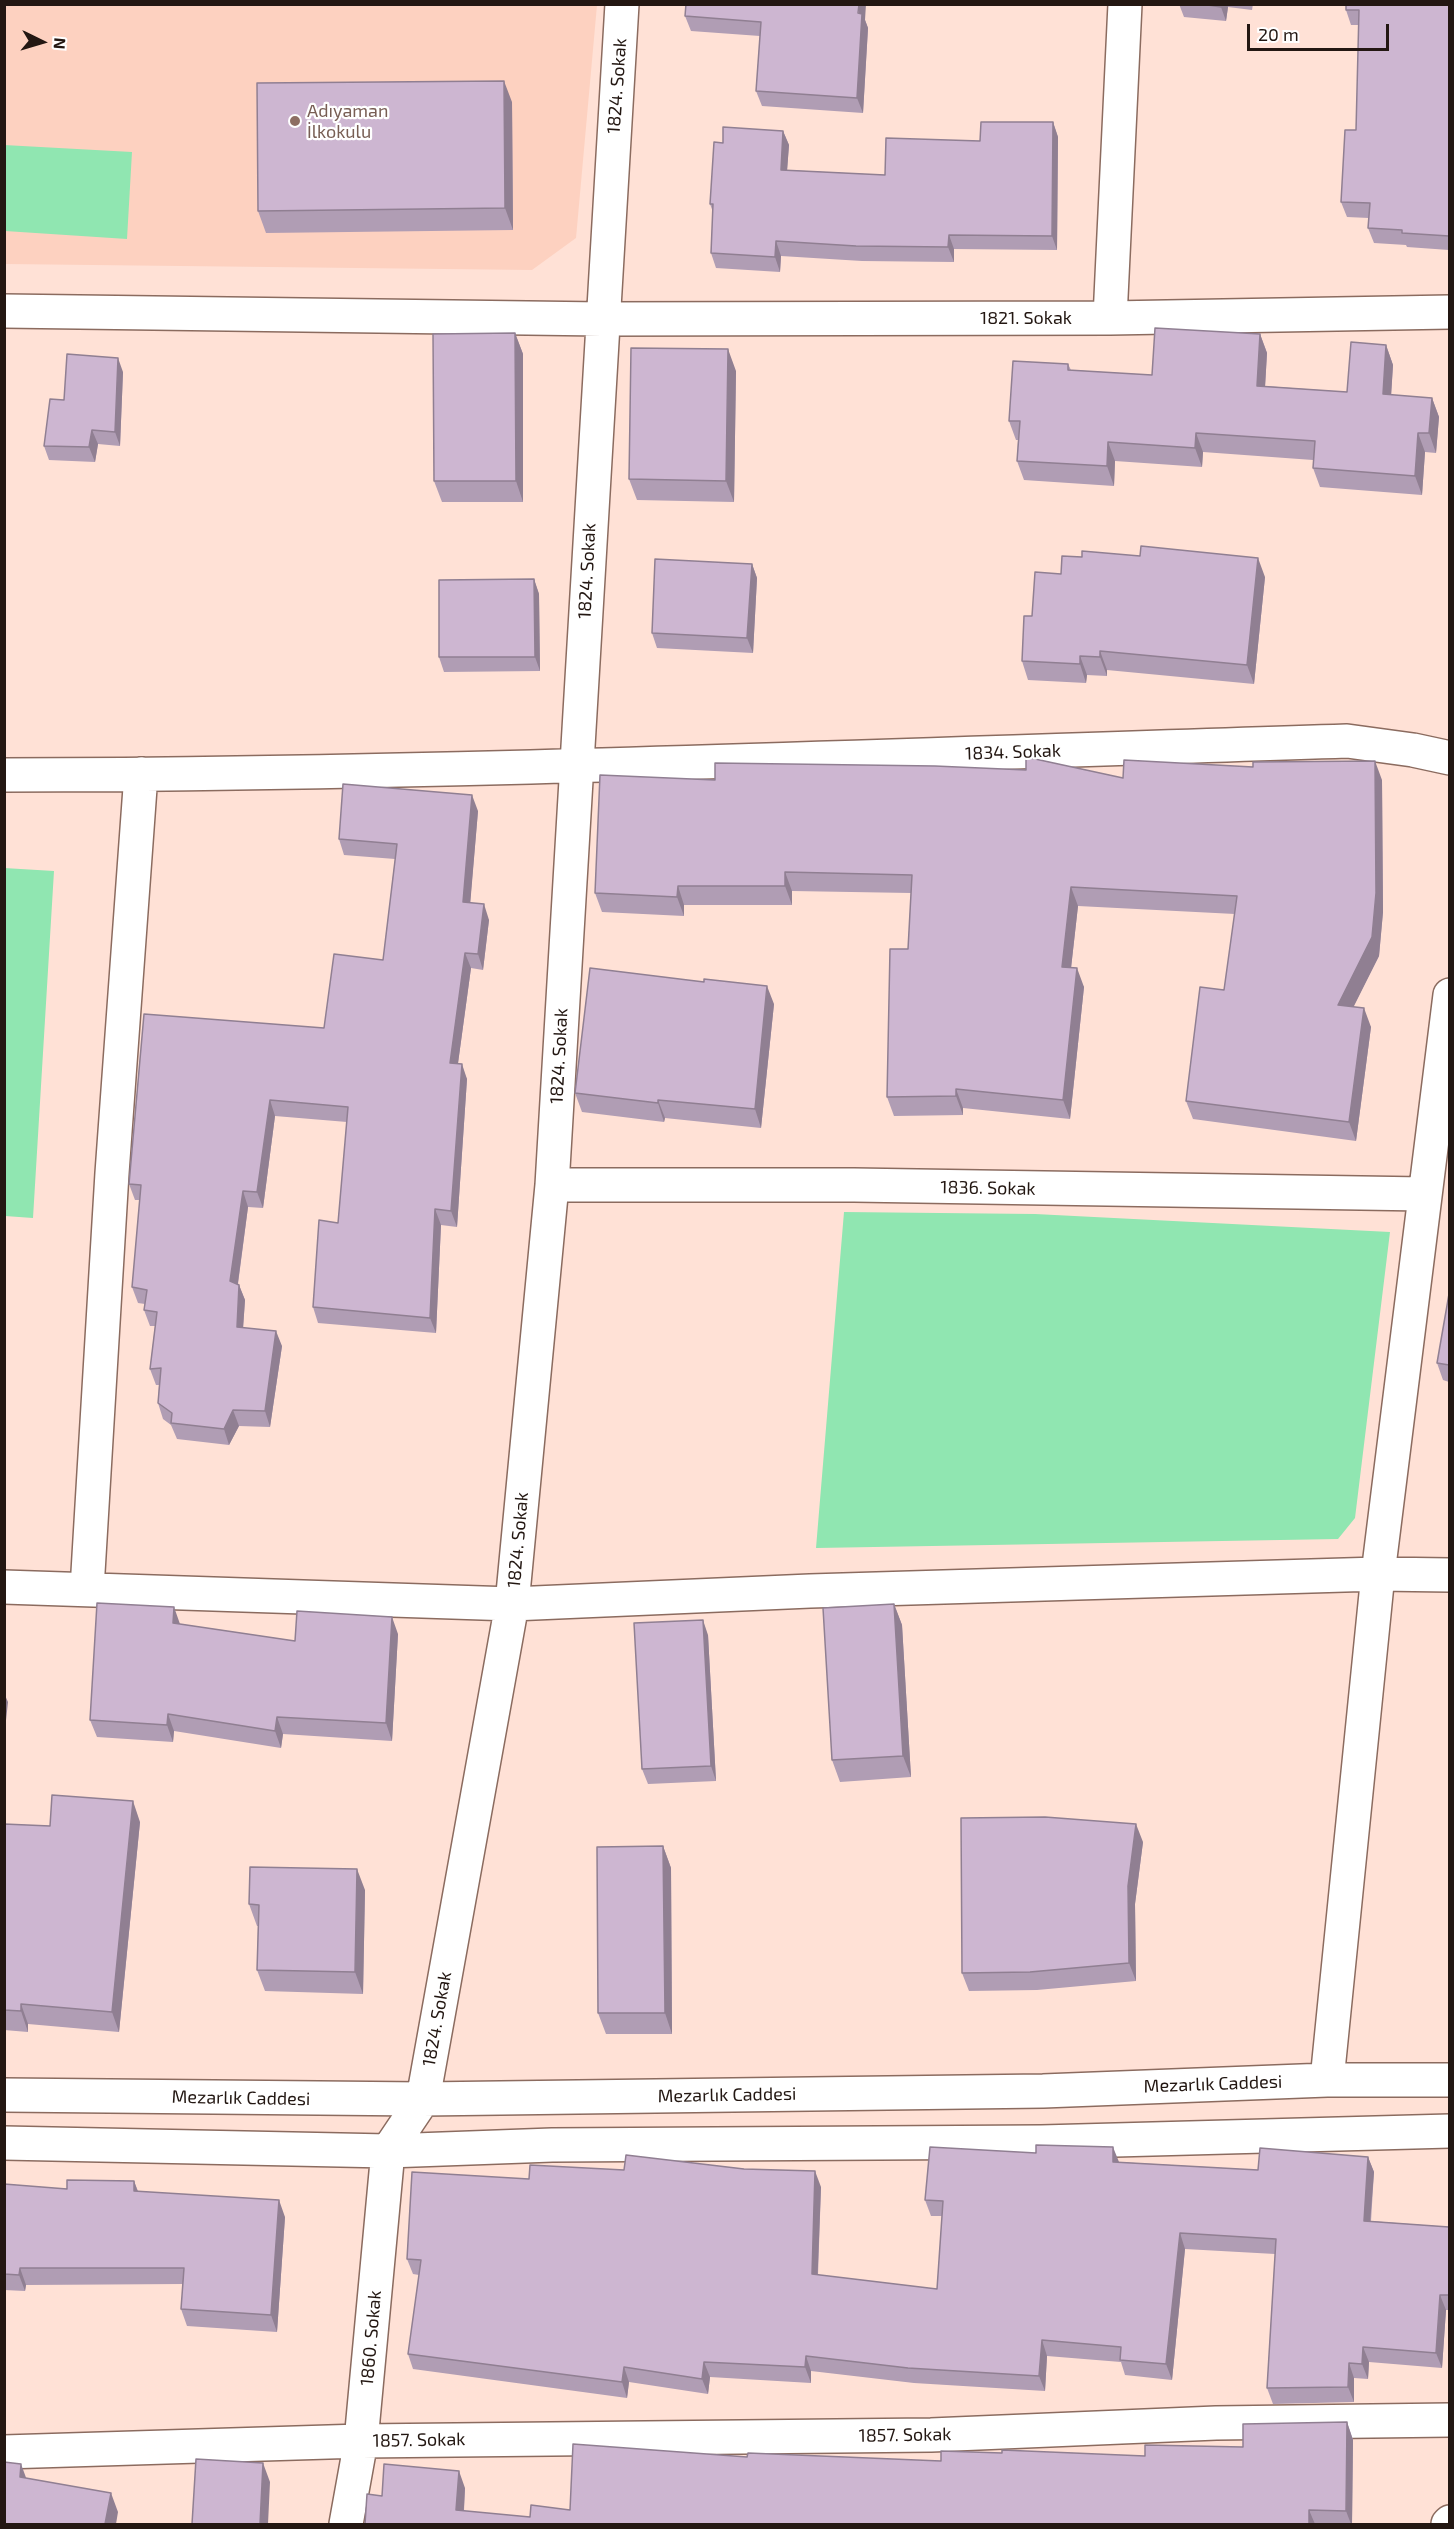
<!DOCTYPE html>
<meta charset="utf-8">
<style>
body{margin:0}
#map{position:relative;width:1454px;height:2529px;overflow:hidden;background:#ffe1d6;font-family:"Exo 2",sans-serif}
canvas{display:block}
.frame{position:absolute;inset:0;border:6px solid #231712;pointer-events:none}
.north{position:absolute;left:12px;top:12px;width:60px;height:60px;-webkit-text-stroke:4px #fff;paint-order:stroke;rotate:95deg;font-size:16px;font-weight:700;line-height:24px;text-align:center;color:#231712}
.north::after{content:'';display:block;margin:auto;width:21px;height:27px;background:#231712;clip-path:polygon(50% 0,100% 100%,50% 72%,0 100%)}
.scale{position:absolute;left:1247px;top:24px;width:142px;height:27px;box-sizing:border-box;border:3px solid #231712;border-top:0;padding-left:8px;font-size:18px;line-height:21px;white-space:nowrap;color:#231712;-webkit-text-stroke:4px #fff;paint-order:stroke}
</style>
<div id="map">
<canvas width="1454" height="2529"></canvas>
<div class="frame"></div>
<div class="north">N</div>
<div class="scale">20 m</div>
</div>
<script>
const context = document.querySelector('canvas').getContext('2d');
context.lineJoin = 'round';
function fillPath(path, color) {
  context.fillStyle = color;
  context.fill(path, 'evenodd');
}
function trace(path, color, width, dash) {
  context.strokeStyle = color;
  context.lineWidth = width;
  context.lineCap = dash ? 'butt' : 'round';
  context.setLineDash(dash || []);
  context.stroke(path);
}
function label(font, color, halo, rows, align = 'center') {
  context.font = font + ' "Exo 2",sans-serif';
  context.lineWidth = 4.5;
  context.setLineDash([]);
  context.textBaseline = 'middle';
  context.strokeStyle = halo;
  context.fillStyle = color;
  for (const [text, x, y, turn = 0] of rows) {
    context.save();
    context.translate(x, y);
    context.rotate((+turn || 0) * Math.PI / 180);
    context.textAlign = isNaN(turn) ? turn : align;
    if (halo) context.strokeText(text, 0, 0);
    context.fillText(text, 0, 0);
    context.restore();
  }
}
fillPath(new Path2D(`
 M 5,5 L 597,5 L 576,238 L 532,270 L 5,264 Z`), '#fdd1c0');
fillPath(new Path2D(`
 M 4,145 L 132,152 L 127,239 L 5,231 Z
 M 4,868 L 54,871 L 33,1218 L 5,1216 Z
 M 844,1212 L 1035,1214 L 1390,1232 L 1355,1518 L 1338,1539 L 816,1548 Z`), '#90e6b1');
const minor = new Path2D(`
 M 4,311 L 602,319 L 1110,318 L 1450,312
 M 1110,318 L 1125,4
 M 4,775 C 452,774 900,755 1347,741 L 1413,750 L 1450,758
 M 552,1185 L 854,1185 L 1424,1194
 M 4,1587 L 512,1604 L 810,1591 L 1378,1574 L 1450,995
 M 87,1589 L 112,1173 L 141,774
 M 1327,2080 L 1378,1574 L 1450,1575
 M 4,2095 L 423,2099 L 1043,2091 L 1327,2080 L 1450,2080
 M 4,2143 L 388,2151 L 552,2145 L 1041,2142 L 1450,2131
 M 4,2452 L 361,2441 L 931,2435 L 1216,2423 L 1450,2420
 M 346,2524 L 361,2441 L 388,2151 L 423,2099 L 512,1604 L 552,1185 L 622,4
 M 1448,2524 L 1450,2522`);
trace(minor, '#8b6b5f', 36);
trace(minor, '#fff', 33);
fillPath(new Path2D(`
 M 1179,4 L 1253,4 L 1252,10 L 1228,7 L 1226,21 L 1184,17 Z
 M 1324,4 L 1449,4 L 1449,250 L 1407,247 L 1406,245 L 1374,243 L 1368,228 L 1369,218 L 1347,217 L 1341,202 L 1356,130 L 1359,25 L 1351,25 L 1346,10 L 1346,6 Z
 M 685,16 L 865,20 L 868,28 L 863,113 L 762,106 L 756,91 L 760,36 L 691,31 Z
 M 512,102 L 513,230 L 266,233 L 258,211 Z
 M 1053,122 L 1058,137 L 1057,250 L 954,249 L 954,262 L 862,261 L 781,256 L 780,272 L 716,268 L 711,253 L 713,212 L 710,204 L 723,143 L 783,131 L 789,145 L 787,170 L 885,175 L 980,141 Z
 M 515,333 L 523,354 L 523,502 L 442,502 L 434,481 Z
 M 1260,334 L 1267,353 L 1265,386 L 1347,392 L 1386,345 L 1393,365 L 1391,395 L 1432,398 L 1439,417 L 1436,453 L 1425,452 L 1422,495 L 1320,487 L 1313,468 L 1313,460 L 1203,452 L 1202,467 L 1115,461 L 1114,486 L 1024,480 L 1017,461 L 1018,440 L 1016,440 L 1009,421 L 1068,364 L 1071,370 L 1152,375 Z
 M 736,371 L 734,502 L 637,500 L 629,479 Z
 M 123,372 L 120,446 L 98,444 L 95,462 L 49,460 L 44,446 L 64,400 Z
 M 752,564 L 757,578 L 753,653 L 657,648 L 652,633 Z
 M 1061,574 L 1265,577 L 1254,684 L 1107,670 L 1107,676 L 1087,675 L 1086,683 L 1028,680 L 1022,661 L 1032,616 Z
 M 534,579 L 539,594 L 540,671 L 444,672 L 439,657 Z
 M 1123,778 L 1382,780 L 1383,912 L 1379,956 L 1353,1007 L 1371,1027 L 1356,1141 L 1193,1119 L 1186,1101 L 1224,990 L 1235,914 L 1078,906 L 1071,968 L 1084,987 L 1070,1119 L 963,1108 L 963,1115 L 894,1116 L 887,1097 L 908,949 L 911,893 L 792,891 L 792,905 L 684,905 L 684,916 L 602,912 L 595,893 L 715,780 Z
 M 478,811 L 470,903 L 489,920 L 483,970 L 471,968 L 458,1063 L 467,1079 L 457,1227 L 441,1225 L 436,1333 L 318,1323 L 313,1307 L 338,1223 L 347,1122 L 275,1116 L 263,1208 L 248,1207 L 238,1284 L 239,1285 L 245,1300 L 243,1328 L 282,1346 L 270,1427 L 239,1426 L 229,1445 L 177,1439 L 171,1425 L 163,1419 L 158,1403 L 159,1385 L 156,1385 L 150,1369 L 155,1326 L 150,1326 L 144,1310 L 145,1304 L 138,1303 L 132,1287 L 140,1200 L 135,1200 L 129,1184 L 324,1028 L 383,960 L 395,859 L 344,855 L 339,839 Z
 M 774,1004 L 761,1128 L 665,1118 L 664,1122 L 582,1112 L 575,1093 Z
 M 1449,1294 L 1449,1382 L 1443,1380 L 1437,1363 Z
 M 894,1604 L 902,1625 L 911,1777 L 840,1782 L 832,1760 Z
 M 180,1624 L 295,1641 L 398,1634 L 392,1741 L 283,1734 L 281,1748 L 174,1731 L 173,1742 L 97,1737 L 90,1720 Z
 M 708,1635 L 716,1781 L 648,1784 L 642,1769 Z
 M 140,1822 L 119,2032 L 28,2024 L 28,2032 L 4,2030 L 4,1824 L 50,1826 Z
 M 1143,1842 L 1135,1904 L 1136,1981 L 1037,1990 L 969,1991 L 962,1973 Z
 M 663,1846 L 671,1868 L 672,2034 L 606,2034 L 598,2013 Z
 M 365,1890 L 363,1994 L 265,1991 L 257,1970 L 258,1926 L 257,1926 L 249,1904 Z
 M 1368,2157 L 1374,2172 L 1371,2221 L 1449,2227 L 1449,2310 L 1446,2310 L 1442,2368 L 1369,2362 L 1368,2379 L 1354,2378 L 1354,2402 L 1273,2404 L 1267,2388 L 1275,2254 L 1185,2249 L 1172,2380 L 1125,2375 L 1121,2362 L 1047,2356 L 1045,2391 L 914,2383 L 811,2371 L 811,2383 L 710,2377 L 708,2394 L 629,2382 L 627,2398 L 413,2369 L 408,2354 L 419,2275 L 413,2274 L 407,2259 L 529,2179 L 821,2187 L 818,2275 L 937,2289 L 942,2216 L 931,2216 L 925,2200 L 1119,2162 L 1258,2170 Z
 M 134,2181 L 138,2191 L 285,2217 L 277,2332 L 187,2326 L 181,2309 L 183,2284 L 26,2285 L 25,2291 L 4,2290 L 4,2184 L 67,2189 Z
 M 1347,2422 L 1353,2440 L 1352,2524 L 365,2524 L 382,2496 L 465,2488 L 464,2511 L 530,2517 L 570,2510 L 747,2457 L 941,2461 L 1145,2456 L 1243,2447 Z`), '#b09db4');
fillPath(new Path2D(`
 M 859,4 L 866,4 L 865,20 L 868,28 L 863,113 L 857,98 Z
 M 1221,4 L 1227,4 L 1228,7 L 1226,21 L 1221,7 Z
 M 504,81 L 512,102 L 513,230 L 505,208 Z
 M 1053,122 L 1058,137 L 1057,250 L 1052,236 Z
 M 783,131 L 789,145 L 786,185 L 781,170 Z
 M 949,235 L 954,249 L 954,262 L 948,247 Z
 M 776,241 L 781,256 L 780,272 L 775,257 Z
 M 515,333 L 523,354 L 523,502 L 516,481 Z
 M 1260,334 L 1267,353 L 1264,405 L 1257,386 Z
 M 1386,345 L 1393,365 L 1390,413 L 1383,394 Z
 M 728,349 L 736,371 L 734,502 L 726,481 Z
 M 118,358 L 123,372 L 120,446 L 115,432 Z
 M 1432,398 L 1439,417 L 1436,453 L 1429,433 Z
 M 92,430 L 98,444 L 95,462 L 89,447 Z
 M 1196,433 L 1203,452 L 1202,467 L 1195,448 Z
 M 1418,433 L 1425,452 L 1422,495 L 1415,476 Z
 M 1108,442 L 1115,461 L 1114,486 L 1107,466 Z
 M 1258,558 L 1265,577 L 1254,684 L 1247,665 Z
 M 752,564 L 757,578 L 753,653 L 747,638 Z
 M 534,579 L 539,594 L 540,671 L 535,657 Z
 M 1100,651 L 1107,670 L 1107,676 L 1100,657 Z
 M 1080,656 L 1087,675 L 1086,683 L 1080,664 Z
 M 1375,761 L 1382,780 L 1383,912 L 1379,956 L 1345,1024 L 1338,1005 Z
 M 472,795 L 478,811 L 469,918 L 463,902 Z
 M 785,872 L 792,891 L 792,905 L 785,886 Z
 M 678,886 L 684,905 L 684,916 L 677,897 Z
 M 1071,887 L 1078,906 L 1069,986 L 1062,967 Z
 M 484,904 L 489,920 L 483,970 L 478,954 Z
 M 465,953 L 471,968 L 456,1078 L 450,1063 Z
 M 1077,968 L 1084,987 L 1070,1119 L 1063,1100 Z
 M 767,986 L 774,1004 L 761,1128 L 755,1109 Z
 M 1364,1008 L 1371,1027 L 1356,1141 L 1349,1122 Z
 M 462,1064 L 467,1079 L 457,1227 L 451,1211 Z
 M 956,1089 L 963,1108 L 963,1115 L 956,1096 Z
 M 270,1100 L 275,1116 L 263,1208 L 257,1192 Z
 M 658,1100 L 665,1118 L 664,1122 L 658,1103 Z
 M 243,1191 L 248,1207 L 236,1297 L 230,1281 Z
 M 435,1209 L 441,1225 L 436,1333 L 430,1318 Z
 M 239,1285 L 245,1300 L 242,1343 L 237,1327 Z
 M 276,1331 L 282,1346 L 270,1427 L 265,1411 Z
 M 233,1410 L 239,1426 L 229,1445 L 224,1429 Z
 M 894,1604 L 902,1625 L 911,1777 L 903,1756 Z
 M 174,1607 L 180,1624 L 173,1623 Z
 M 392,1617 L 398,1634 L 392,1741 L 386,1723 Z
 M 703,1620 L 708,1635 L 716,1781 L 711,1766 Z
 M 4,1693 L 8,1702 L 4,1739 Z
 M 168,1714 L 174,1731 L 173,1742 L 167,1725 Z
 M 277,1717 L 283,1734 L 281,1748 L 275,1731 Z
 M 133,1801 L 140,1822 L 119,2032 L 112,2012 Z
 M 1136,1824 L 1143,1842 L 1135,1904 L 1136,1981 L 1129,1963 L 1128,1886 Z
 M 663,1846 L 671,1868 L 672,2034 L 665,2013 Z
 M 357,1869 L 365,1890 L 363,1994 L 355,1972 Z
 M 21,2004 L 28,2024 L 28,2032 L 21,2011 Z
 M 1113,2147 L 1119,2162 L 1113,2162 Z
 M 1368,2157 L 1374,2172 L 1369,2236 L 1364,2221 Z
 M 815,2171 L 821,2187 L 817,2290 L 812,2274 Z
 M 134,2181 L 140,2198 L 134,2191 Z
 M 279,2200 L 285,2217 L 277,2332 L 271,2315 Z
 M 1180,2233 L 1185,2249 L 1172,2380 L 1166,2364 Z
 M 20,2268 L 26,2285 L 25,2291 L 19,2275 Z
 M 1440,2295 L 1446,2310 L 1442,2368 L 1436,2353 Z
 M 1042,2340 L 1047,2356 L 1045,2391 L 1039,2376 Z
 M 1363,2347 L 1369,2362 L 1368,2379 L 1362,2364 Z
 M 806,2356 L 811,2371 L 811,2383 L 805,2367 Z
 M 704,2362 L 710,2377 L 708,2394 L 702,2379 Z
 M 1349,2363 L 1354,2378 L 1354,2402 L 1348,2387 Z
 M 624,2367 L 629,2382 L 627,2398 L 622,2382 Z
 M 1347,2422 L 1353,2440 L 1352,2524 L 1351,2524 L 1346,2511 Z
 M 263,2463 L 270,2482 L 268,2524 L 260,2524 Z
 M 21,2464 L 28,2483 L 20,2477 Z
 M 459,2471 L 465,2488 L 463,2524 L 456,2510 Z
 M 111,2493 L 118,2512 L 116,2524 L 105,2524 Z
 M 1309,2510 L 1315,2524 L 1309,2524 Z`), '#907f92');
const building = new Path2D(`
 M 686,4 L 859,4 L 858,13 L 862,14 L 857,98 L 756,91 L 761,22 L 685,16 Z
 M 1201,4 L 1221,4 L 1221,7 Z
 M 1346,4 L 1449,4 L 1449,236 L 1402,233 L 1402,230 L 1368,228 L 1370,203 L 1341,202 L 1345,130 L 1356,130 L 1359,10 L 1346,10 Z
 M 504,81 L 505,208 L 258,211 L 257,83 Z
 M 981,122 L 1053,122 L 1052,236 L 949,235 L 948,247 L 856,246 L 776,241 L 775,257 L 711,253 L 713,204 L 710,204 L 714,142 L 723,143 L 723,127 L 783,131 L 781,170 L 885,175 L 886,138 L 980,141 Z
 M 1155,328 L 1260,334 L 1257,386 L 1347,392 L 1351,342 L 1386,345 L 1383,394 L 1432,398 L 1429,433 L 1418,433 L 1415,476 L 1313,468 L 1315,441 L 1196,433 L 1195,448 L 1108,442 L 1107,466 L 1017,461 L 1020,421 L 1009,421 L 1013,361 L 1068,364 L 1068,370 L 1152,375 Z
 M 515,333 L 516,481 L 434,481 L 433,334 Z
 M 631,348 L 728,349 L 726,481 L 629,479 Z
 M 67,354 L 118,358 L 115,432 L 92,430 L 89,447 L 44,446 L 50,399 L 64,400 Z
 M 1141,546 L 1258,558 L 1247,665 L 1100,651 L 1100,657 L 1080,656 L 1080,664 L 1022,661 L 1024,616 L 1032,616 L 1035,572 L 1061,574 L 1062,556 L 1082,557 L 1082,551 L 1140,556 Z
 M 655,559 L 752,564 L 747,638 L 652,633 Z
 M 534,579 L 535,657 L 439,657 L 439,580 Z
 M 1026,757 L 1123,778 L 1124,760 L 1253,767 L 1253,762 L 1375,761 L 1376,893 L 1372,937 L 1338,1005 L 1364,1008 L 1349,1122 L 1186,1101 L 1200,987 L 1224,990 L 1237,896 L 1071,887 L 1062,967 L 1077,968 L 1063,1100 L 956,1089 L 956,1096 L 887,1097 L 890,949 L 908,949 L 912,875 L 785,872 L 785,886 L 678,886 L 677,897 L 595,893 L 600,775 L 715,780 L 715,763 L 935,766 L 1026,770 Z
 M 343,784 L 472,795 L 463,902 L 484,904 L 478,954 L 465,953 L 450,1063 L 462,1064 L 451,1211 L 435,1209 L 430,1318 L 313,1307 L 319,1220 L 338,1223 L 348,1107 L 270,1100 L 257,1192 L 243,1191 L 230,1281 L 239,1285 L 237,1327 L 276,1331 L 265,1411 L 233,1410 L 224,1429 L 171,1423 L 172,1413 L 158,1403 L 161,1368 L 150,1369 L 157,1312 L 144,1310 L 147,1290 L 132,1287 L 141,1185 L 129,1184 L 144,1014 L 324,1028 L 334,954 L 383,960 L 397,844 L 339,839 Z
 M 590,968 L 704,982 L 704,979 L 767,986 L 755,1109 L 658,1100 L 658,1103 L 575,1093 Z
 M 1449,1294 L 1449,1365 L 1437,1363 Z
 M 97,1603 L 174,1607 L 173,1623 L 295,1641 L 297,1611 L 392,1617 L 386,1723 L 277,1717 L 275,1731 L 168,1714 L 167,1725 L 90,1720 Z
 M 894,1604 L 903,1756 L 832,1760 L 823,1608 Z
 M 703,1620 L 711,1766 L 642,1769 L 634,1623 Z
 M 52,1795 L 133,1801 L 112,2012 L 21,2004 L 21,2011 L 4,2010 L 4,1824 L 50,1826 Z
 M 1045,1817 L 1136,1824 L 1128,1886 L 1129,1963 L 1030,1972 L 962,1973 L 961,1818 Z
 M 663,1846 L 665,2013 L 598,2013 L 597,1847 Z
 M 250,1867 L 357,1869 L 355,1972 L 257,1970 L 259,1905 L 249,1904 Z
 M 1036,2145 L 1113,2147 L 1113,2162 L 1258,2170 L 1260,2148 L 1368,2157 L 1364,2221 L 1449,2227 L 1449,2295 L 1440,2295 L 1436,2353 L 1363,2347 L 1362,2364 L 1349,2363 L 1348,2387 L 1267,2388 L 1276,2239 L 1180,2233 L 1166,2364 L 1120,2360 L 1121,2347 L 1042,2340 L 1039,2376 L 908,2368 L 806,2356 L 805,2367 L 704,2362 L 702,2379 L 624,2367 L 622,2382 L 408,2354 L 421,2260 L 407,2259 L 412,2172 L 529,2179 L 530,2165 L 624,2170 L 626,2155 L 744,2169 L 815,2171 L 812,2274 L 937,2289 L 943,2201 L 925,2200 L 930,2147 L 1036,2153 Z
 M 67,2180 L 134,2181 L 134,2191 L 279,2200 L 271,2315 L 181,2309 L 184,2268 L 20,2268 L 19,2275 L 4,2274 L 4,2184 L 67,2189 Z
 M 1347,2422 L 1346,2511 L 1309,2510 L 1309,2524 L 365,2524 L 367,2494 L 382,2496 L 384,2464 L 459,2471 L 456,2510 L 530,2517 L 531,2505 L 570,2510 L 573,2444 L 747,2457 L 748,2453 L 941,2461 L 941,2451 L 1002,2453 L 1002,2450 L 1145,2456 L 1145,2445 L 1243,2447 L 1243,2424 Z
 M 196,2459 L 263,2463 L 260,2524 L 192,2524 Z
 M 4,2462 L 21,2464 L 20,2477 L 111,2493 L 105,2524 L 4,2524 Z`);
fillPath(building, '#cdb6d1');
trace(building, '#907f92', 1.5);
for (const [x, y, r, color] of [
 [295,121,6,"#8d6e63"]
]) {
  const dot = new Path2D();
  dot.arc(x, y, r, 0, 2 * Math.PI);
  context.fillStyle = color;
  context.fill(dot);
  trace(dot, '#fff', 2);
}
label('18px', '#231712', '#fff', [
 ["1824. Sokak",617,86,-86],
 ["1821. Sokak",1026,318],
 ["1824. Sokak",587,571,-87],
 ["1834. Sokak",1013,752,-2],
 ["1824. Sokak",559,1056,-87],
 ["1836. Sokak",988,1188,1],
 ["1824. Sokak",518,1540,-85],
 ["1824. Sokak",437,2019,-80],
 ["Mezarlık Caddesi",1213,2084,-2],
 ["Mezarlık Caddesi",727,2095,-1],
 ["Mezarlık Caddesi",241,2098,1],
 ["1860. Sokak",371,2338,-85],
 ["1857. Sokak",905,2435,-1],
 ["1857. Sokak",419,2440,-1]
]);
label('18px', '#785e54', '#fff', [
 ["Adıyaman",307,111],
 ["İlkokulu",307,132]
], 'left');
</script>
